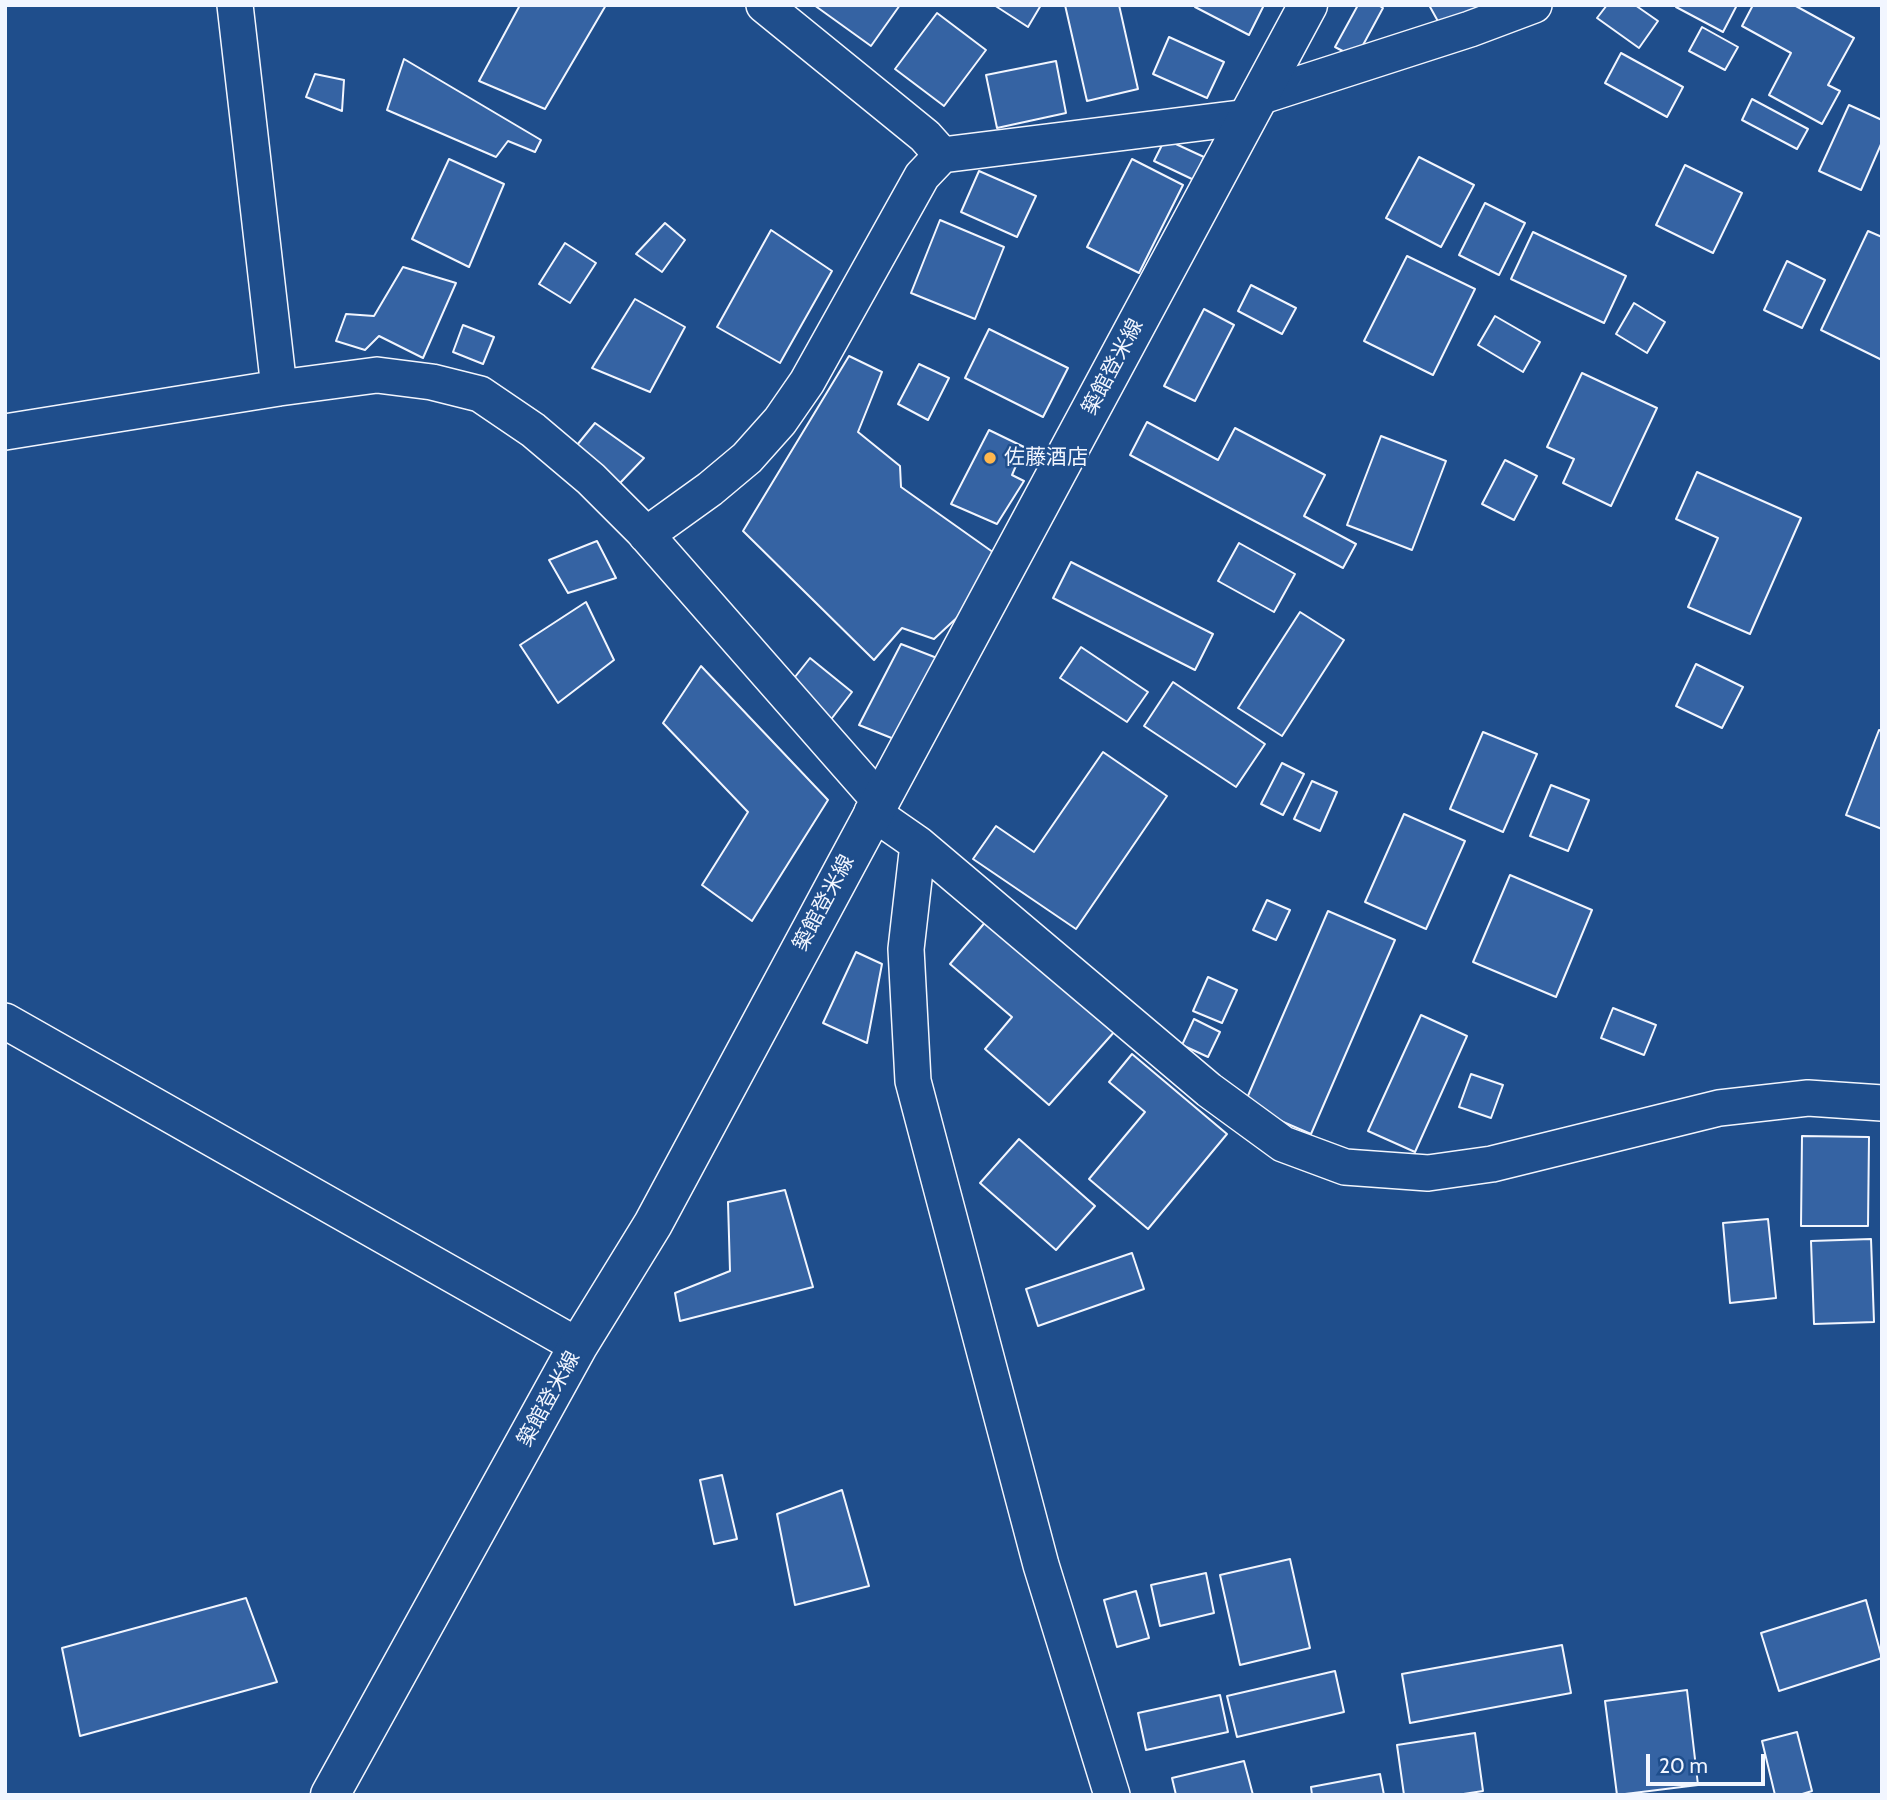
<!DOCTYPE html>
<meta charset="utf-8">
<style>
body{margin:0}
#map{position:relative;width:1887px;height:1800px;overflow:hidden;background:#1f4e8c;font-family:Cabin,sans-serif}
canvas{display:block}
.frame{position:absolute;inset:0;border:7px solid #f2f6ff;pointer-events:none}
.scale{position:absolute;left:1646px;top:1754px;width:119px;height:32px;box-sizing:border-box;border:4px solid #f2f6ff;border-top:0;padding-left:9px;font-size:21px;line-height:24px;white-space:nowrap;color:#f2f6ff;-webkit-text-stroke:5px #1f4e8c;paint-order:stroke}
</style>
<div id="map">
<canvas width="1887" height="1800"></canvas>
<div class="frame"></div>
<div class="scale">20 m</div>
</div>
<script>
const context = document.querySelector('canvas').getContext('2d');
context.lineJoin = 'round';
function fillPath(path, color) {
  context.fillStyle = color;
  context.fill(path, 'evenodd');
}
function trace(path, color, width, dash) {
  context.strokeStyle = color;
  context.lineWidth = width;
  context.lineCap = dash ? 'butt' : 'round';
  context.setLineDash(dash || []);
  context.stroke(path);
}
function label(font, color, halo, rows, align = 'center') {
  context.font = font + ' Cabin,"Noto Sans JP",sans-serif';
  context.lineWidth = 5;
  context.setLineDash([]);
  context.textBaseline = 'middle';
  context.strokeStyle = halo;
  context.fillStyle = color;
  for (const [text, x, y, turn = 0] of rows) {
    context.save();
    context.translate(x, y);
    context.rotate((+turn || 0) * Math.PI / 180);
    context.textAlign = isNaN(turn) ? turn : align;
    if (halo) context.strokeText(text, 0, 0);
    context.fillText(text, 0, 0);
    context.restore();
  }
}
const building = new Path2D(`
 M 520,5 L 606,5 L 545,109 L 479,81 Z
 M 814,5 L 900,5 L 871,46 Z
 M 994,5 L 1041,5 L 1028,27 Z
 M 1065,5 L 1119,5 L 1138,89 L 1087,101 Z
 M 1196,5 L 1264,5 L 1249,35 L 1195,7 Z
 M 1358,5 L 1378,5 L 1383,8 L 1356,58 L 1335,47 Z
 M 1429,5 L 1496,5 L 1445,34 Z
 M 1607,5 L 1635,5 L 1658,21 L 1639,48 L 1597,18 Z
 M 1677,5 L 1737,5 L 1723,32 L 1676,7 Z
 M 1753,5 L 1794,5 L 1854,38 L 1828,85 L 1840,91 L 1822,124 L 1769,95 L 1791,53 L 1742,26 Z
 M 937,13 L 986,50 L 944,106 L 895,69 Z
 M 1702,27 L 1738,47 L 1725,70 L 1689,51 Z
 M 1169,37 L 1224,62 L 1207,98 L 1153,74 Z
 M 1621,53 L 1683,87 L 1667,117 L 1605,83 Z
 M 404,59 L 541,140 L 535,152 L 508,141 L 496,157 L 387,110 Z
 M 1056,61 L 1066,113 L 997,128 L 986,75 Z
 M 315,74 L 344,80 L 342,111 L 306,97 Z
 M 1752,99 L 1808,129 L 1797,149 L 1742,120 Z
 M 1849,105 L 1882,120 L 1882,142 L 1861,190 L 1819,171 Z
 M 1165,139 L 1204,157 L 1194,180 L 1154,161 Z
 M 1419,157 L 1474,185 L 1441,247 L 1386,218 Z
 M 449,159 L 504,184 L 469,267 L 412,239 Z
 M 1132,159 L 1183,185 L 1139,273 L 1087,247 Z
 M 1685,165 L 1742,193 L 1713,253 L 1656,225 Z
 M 979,171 L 1036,196 L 1017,237 L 961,212 Z
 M 1485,203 L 1525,223 L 1499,275 L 1459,255 Z
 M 940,220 L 1004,247 L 975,319 L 911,293 Z
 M 665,223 L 685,240 L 662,272 L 636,254 Z
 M 771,230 L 832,271 L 780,363 L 717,327 Z
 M 1868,231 L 1882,237 L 1882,360 L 1821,330 Z
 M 1533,232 L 1626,276 L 1604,323 L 1511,279 Z
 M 565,243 L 596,263 L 570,303 L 539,284 Z
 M 1407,256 L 1475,289 L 1433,375 L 1364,341 Z
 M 1787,261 L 1825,280 L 1802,328 L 1764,310 Z
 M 403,267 L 456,283 L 423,358 L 379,336 L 365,350 L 336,341 L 346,314 L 374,316 Z
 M 1251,285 L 1296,308 L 1282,334 L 1238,311 Z
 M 635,299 L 685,327 L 650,392 L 592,368 Z
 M 1634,303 L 1665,322 L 1647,353 L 1616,334 Z
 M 1204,309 L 1234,325 L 1195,401 L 1164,386 Z
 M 1495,316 L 1540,342 L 1523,372 L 1478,345 Z
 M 463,325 L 494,337 L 483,364 L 453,352 Z
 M 989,329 L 1068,368 L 1043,417 L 965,378 Z
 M 849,356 L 882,372 L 858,432 L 900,466 L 901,487 L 997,555 L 962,613 L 934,639 L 902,628 L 874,660 L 743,531 Z
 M 919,364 L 949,378 L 928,420 L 898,404 Z
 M 1582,373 L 1657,408 L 1611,506 L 1563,483 L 1574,459 L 1547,447 Z
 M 1147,422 L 1218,460 L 1235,428 L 1325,475 L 1304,516 L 1356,544 L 1343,568 L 1130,455 Z
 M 595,423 L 644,458 L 620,483 L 577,445 Z
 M 989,430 L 1024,447 L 1012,475 L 1024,481 L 997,524 L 951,504 Z
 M 1381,436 L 1446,461 L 1412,550 L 1347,525 Z
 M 1505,460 L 1537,476 L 1514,520 L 1482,504 Z
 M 1697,472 L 1801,518 L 1750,634 L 1688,607 L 1718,538 L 1676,519 Z
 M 597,541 L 616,578 L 568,593 L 549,560 Z
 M 1239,543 L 1295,574 L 1274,612 L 1218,581 Z
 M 1071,562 L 1213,634 L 1195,670 L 1053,598 Z
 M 586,602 L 614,660 L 558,703 L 520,645 Z
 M 1300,612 L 1344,640 L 1282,736 L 1238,708 Z
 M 901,644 L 937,658 L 894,739 L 859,725 Z
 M 1081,647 L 1148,692 L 1127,722 L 1060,678 Z
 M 810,658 L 852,692 L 829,722 L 791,682 Z
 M 1696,664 L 1743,687 L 1722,728 L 1676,706 Z
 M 701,666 L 828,800 L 752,921 L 702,885 L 748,812 L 663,723 Z
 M 1173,682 L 1265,744 L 1236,787 L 1144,726 Z
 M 1879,730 L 1882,731 L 1882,829 L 1846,815 Z
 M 1483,732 L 1537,754 L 1503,832 L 1450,809 Z
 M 1103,752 L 1167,796 L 1076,929 L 973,859 L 996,826 L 1034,852 Z
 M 1282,763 L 1304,774 L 1283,815 L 1261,804 Z
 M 1312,781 L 1337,792 L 1320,831 L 1294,819 Z
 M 1551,785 L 1589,800 L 1568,851 L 1530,836 Z
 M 1404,814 L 1465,841 L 1426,929 L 1365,902 Z
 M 1510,875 L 1592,910 L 1556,997 L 1473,962 Z
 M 1267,900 L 1290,910 L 1276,940 L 1253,930 Z
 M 1328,911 L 1395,940 L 1311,1134 L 1244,1105 Z
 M 987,920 L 1115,1031 L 1049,1105 L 985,1049 L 1012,1017 L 950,964 Z
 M 856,952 L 882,964 L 867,1043 L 823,1023 Z
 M 1208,977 L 1237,990 L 1222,1023 L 1193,1011 Z
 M 1613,1008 L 1656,1025 L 1644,1055 L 1601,1038 Z
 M 1421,1015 L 1467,1036 L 1415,1152 L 1368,1131 Z
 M 1194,1019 L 1220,1032 L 1208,1057 L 1182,1045 Z
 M 1132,1054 L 1227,1134 L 1148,1229 L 1089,1179 L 1145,1112 L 1109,1082 Z
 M 1471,1074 L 1503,1085 L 1491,1118 L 1459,1107 Z
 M 1802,1136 L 1869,1137 L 1868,1226 L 1801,1226 Z
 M 1019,1139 L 1095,1206 L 1056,1250 L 980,1183 Z
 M 785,1190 L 813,1287 L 680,1321 L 675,1293 L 730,1271 L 728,1202 Z
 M 1768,1219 L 1776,1298 L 1730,1303 L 1723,1223 Z
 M 1871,1239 L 1874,1322 L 1814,1324 L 1811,1241 Z
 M 1132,1253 L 1144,1289 L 1038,1326 L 1026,1289 Z
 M 722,1475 L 737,1539 L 714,1544 L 700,1480 Z
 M 842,1490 L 869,1586 L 795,1605 L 777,1514 Z
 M 1290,1559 L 1310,1648 L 1240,1665 L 1220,1575 Z
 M 1206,1573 L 1214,1613 L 1160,1626 L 1151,1585 Z
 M 1136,1591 L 1149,1638 L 1117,1647 L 1104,1600 Z
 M 246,1598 L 277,1682 L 80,1736 L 62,1648 Z
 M 1866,1600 L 1882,1658 L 1779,1691 L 1761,1633 Z
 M 1562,1645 L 1571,1693 L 1410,1723 L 1402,1674 Z
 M 1335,1671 L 1344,1712 L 1237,1737 L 1227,1696 Z
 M 1687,1690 L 1698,1785 L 1617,1795 L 1605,1701 Z
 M 1220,1695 L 1228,1732 L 1146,1750 L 1138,1713 Z
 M 1797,1732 L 1812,1791 L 1799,1795 L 1775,1795 L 1762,1741 Z
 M 1475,1733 L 1483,1791 L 1457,1795 L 1404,1795 L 1397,1745 Z
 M 1244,1761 L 1253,1795 L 1176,1795 L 1172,1778 Z
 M 1380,1774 L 1384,1795 L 1312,1795 L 1311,1787 Z`);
fillPath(building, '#3563a3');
trace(building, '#f2f6ff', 2);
const minor = new Path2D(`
 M 235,5 L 279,388
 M 764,5 L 925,136 L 942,155 L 1248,117
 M 1259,97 L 1470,29 L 1534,5
 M 5,432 L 279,388 L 377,375 L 432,382 L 480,394 L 533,430 L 591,479 L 642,530 L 879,800
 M 646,535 L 710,489 L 747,458 L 780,421 L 807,382 L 922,176 L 942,155
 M 872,812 L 918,844 L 1209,1090 L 1283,1144 L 1345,1167 L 1428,1173 L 1492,1164 L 1719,1108 L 1808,1098 L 1882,1103
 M 918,844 L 906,949 L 913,1081 L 1041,1565 L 1112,1795
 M 5,1021 L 578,1346`);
const primary = new Path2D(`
 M 330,1795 L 578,1346 L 653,1224 L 1308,5`);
trace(minor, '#f2f6ff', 38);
trace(primary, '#f2f6ff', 41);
trace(minor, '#1f4e8c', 35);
trace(primary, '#1f4e8c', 38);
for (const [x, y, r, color] of [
 [990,458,7,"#ffb74d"]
]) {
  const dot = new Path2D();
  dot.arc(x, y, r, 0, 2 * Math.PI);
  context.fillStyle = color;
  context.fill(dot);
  trace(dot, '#1f4e8c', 2.5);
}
label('21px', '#f2f6ff', '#1f4e8c', [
 ["築館登米線",1113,367,-62],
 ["築館登米線",824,903,-62],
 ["築館登米線",549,1399,-61]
]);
label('21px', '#f2f6ff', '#1f4e8c', [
 ["佐藤酒店",1004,458]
], 'left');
</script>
